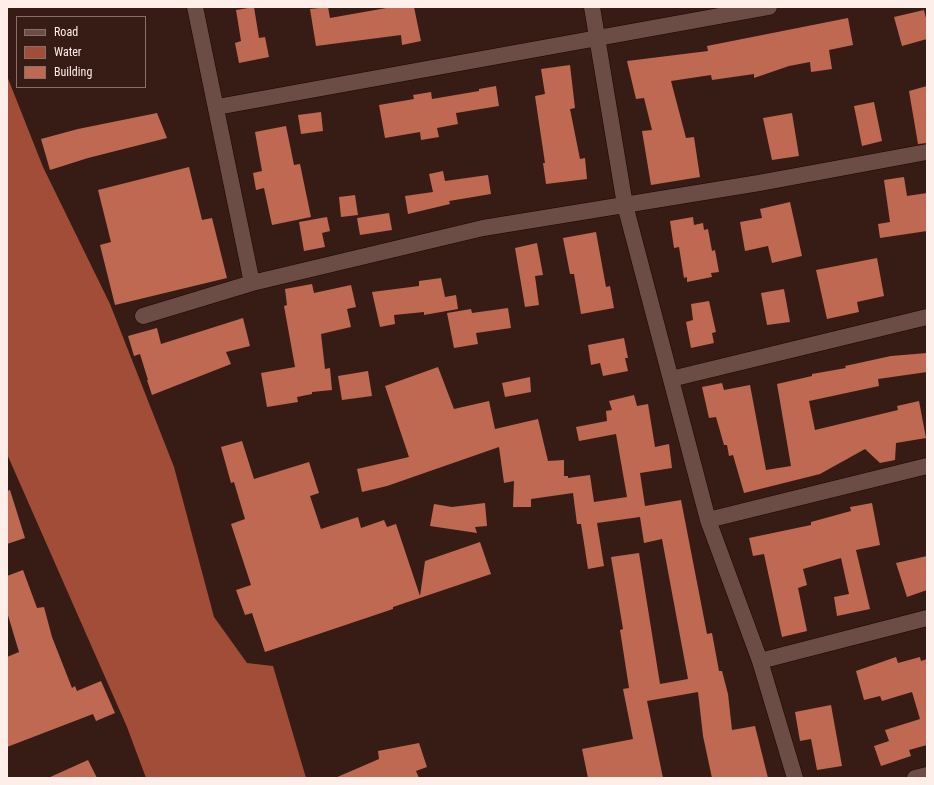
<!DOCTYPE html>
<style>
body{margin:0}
#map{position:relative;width:934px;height:785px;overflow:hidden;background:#371c15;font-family:"Roboto Condensed",sans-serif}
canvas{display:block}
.frame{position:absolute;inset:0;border:8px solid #feeeea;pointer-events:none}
.legend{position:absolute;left:16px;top:16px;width:130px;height:72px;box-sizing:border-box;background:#371c15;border:1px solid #87706a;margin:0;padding:5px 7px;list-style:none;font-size:12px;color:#feeeea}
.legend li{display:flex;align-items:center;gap:8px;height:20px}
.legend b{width:20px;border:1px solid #87706a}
</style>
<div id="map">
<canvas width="934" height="785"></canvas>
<div class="frame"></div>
<ul class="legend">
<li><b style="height:5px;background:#6c4d45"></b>Road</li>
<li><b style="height:11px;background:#a14d37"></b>Water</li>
<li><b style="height:11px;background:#c06952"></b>Building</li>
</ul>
</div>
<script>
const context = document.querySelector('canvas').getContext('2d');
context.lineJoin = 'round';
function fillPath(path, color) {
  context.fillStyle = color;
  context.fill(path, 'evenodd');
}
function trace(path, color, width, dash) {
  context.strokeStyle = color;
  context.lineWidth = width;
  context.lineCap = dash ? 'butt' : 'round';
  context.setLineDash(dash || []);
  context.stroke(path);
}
fillPath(new Path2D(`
 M 7,76 L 43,167 L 110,304 L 174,467 L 214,617 L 247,663 L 273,666 L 306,778 L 146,778 L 127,727 L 7,454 Z`), '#a14d37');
fillPath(new Path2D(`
 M 254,7 L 259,38 L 265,37 L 269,57 L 239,63 L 235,43 L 241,41 L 236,10 Z
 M 328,7 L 330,18 L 392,7 L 414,7 L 421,41 L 402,45 L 401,35 L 316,46 L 310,9 Z
 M 924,10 L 927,22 L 927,39 L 902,46 L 894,17 Z
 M 848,18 L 853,45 L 829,50 L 832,69 L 811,72 L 810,62 L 789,66 L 754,78 L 754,74 L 712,80 L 711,75 L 671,81 L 686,138 L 694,137 L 700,177 L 651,185 L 642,131 L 652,130 L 644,98 L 636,99 L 627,61 L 708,51 L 707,46 Z
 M 570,65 L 575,108 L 570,109 L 580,159 L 585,158 L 587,179 L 546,184 L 543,163 L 545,163 L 535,96 L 545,94 L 541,69 Z
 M 496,86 L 499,106 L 456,113 L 458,124 L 437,128 L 439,137 L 421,140 L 420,132 L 385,138 L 379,105 L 414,99 L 413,95 L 431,92 L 432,99 L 479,91 L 479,89 Z
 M 927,86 L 927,143 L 918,144 L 909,91 Z
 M 874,102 L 882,141 L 862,146 L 854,106 Z
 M 321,112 L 323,131 L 301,134 L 298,115 Z
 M 157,113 L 167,138 L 88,158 L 50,170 L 41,139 L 78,129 Z
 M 792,113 L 799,156 L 772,160 L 763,118 Z
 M 286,126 L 294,165 L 300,164 L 311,217 L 272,225 L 264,188 L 256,190 L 253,173 L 262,171 L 255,132 Z
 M 189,167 L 202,220 L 212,218 L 227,278 L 115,305 L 100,245 L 111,242 L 98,190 Z
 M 443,171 L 445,181 L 488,175 L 491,194 L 449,201 L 450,204 L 408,214 L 405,196 L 433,192 L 429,174 Z
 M 904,177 L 907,196 L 927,193 L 927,231 L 880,238 L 878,224 L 890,222 L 884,180 Z
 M 355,195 L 358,215 L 341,217 L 339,197 Z
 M 790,202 L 802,256 L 772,263 L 768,246 L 745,251 L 740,222 L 762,218 L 760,209 Z
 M 389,213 L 392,230 L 360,235 L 357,218 Z
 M 327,217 L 330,231 L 322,233 L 325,247 L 304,251 L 299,222 Z
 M 693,217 L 694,225 L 703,223 L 704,230 L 708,229 L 712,251 L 715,250 L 719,272 L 711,273 L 712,277 L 687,282 L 687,277 L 684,278 L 679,247 L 674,248 L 670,221 Z
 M 596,232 L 606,287 L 610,286 L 614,308 L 581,314 L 574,274 L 570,274 L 563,238 Z
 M 537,243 L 543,275 L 535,276 L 539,305 L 525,307 L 515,248 Z
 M 877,258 L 884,296 L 857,302 L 859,312 L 827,319 L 816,270 Z
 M 441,278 L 445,297 L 456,295 L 458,309 L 424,315 L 424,312 L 394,315 L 395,324 L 380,327 L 372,292 L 419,286 L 419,281 Z
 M 312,284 L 314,293 L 351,285 L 356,307 L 347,309 L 351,327 L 321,334 L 325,369 L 330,368 L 332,390 L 312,392 L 312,394 L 297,397 L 298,402 L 267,407 L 261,373 L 295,367 L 284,306 L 287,305 L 285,289 Z
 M 784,289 L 790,322 L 767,325 L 761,293 Z
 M 709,301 L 716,332 L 712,333 L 714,343 L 691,348 L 686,322 L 693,320 L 691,304 Z
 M 508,308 L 511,328 L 476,333 L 478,344 L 454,348 L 447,313 L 471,309 L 472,313 Z
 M 243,318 L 250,346 L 226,352 L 231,364 L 152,395 L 147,380 L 148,380 L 140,354 L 134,356 L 128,336 L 157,328 L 161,344 Z
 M 624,338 L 628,358 L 625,358 L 628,371 L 603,376 L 600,363 L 591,365 L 588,345 Z
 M 927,353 L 927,372 L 878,379 L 879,386 L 809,401 L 815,430 L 898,410 L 897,406 L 919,401 L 926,438 L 896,443 L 895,460 L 880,463 L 865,449 L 820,474 L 744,493 L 733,455 L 729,456 L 727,445 L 724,445 L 716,417 L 709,418 L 702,387 L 722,383 L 724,390 L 750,385 L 766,470 L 791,466 L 777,384 L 812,376 L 812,374 L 846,368 L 845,366 L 891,356 Z
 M 438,367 L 454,409 L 489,401 L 495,429 L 538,419 L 548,461 L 564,460 L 564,476 L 568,476 L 568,478 L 590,475 L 594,502 L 627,497 L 616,434 L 579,441 L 576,427 L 607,421 L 606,411 L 612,410 L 609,401 L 634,395 L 637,406 L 648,404 L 655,447 L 669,444 L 672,468 L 640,473 L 645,506 L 681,500 L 707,634 L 712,633 L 719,671 L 722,671 L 728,694 L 732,730 L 755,726 L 768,778 L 712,778 L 703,736 L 698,692 L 647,701 L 663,778 L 588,778 L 582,749 L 633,739 L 623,689 L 629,688 L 620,630 L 623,629 L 611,557 L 639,553 L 660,684 L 688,679 L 662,539 L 644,543 L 640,517 L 597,523 L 604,566 L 588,569 L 581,524 L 577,524 L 573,493 L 531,499 L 531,507 L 513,507 L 514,481 L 504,483 L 499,447 L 387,486 L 362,492 L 357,469 L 409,457 L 385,386 Z
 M 368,371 L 372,396 L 342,400 L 338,376 Z
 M 530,377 L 531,392 L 505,397 L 502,383 Z
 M 242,441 L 254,479 L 309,462 L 319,493 L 310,496 L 321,529 L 358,517 L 361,528 L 384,520 L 387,527 L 396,524 L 420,596 L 425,561 L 480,542 L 491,574 L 393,607 L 393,609 L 265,652 L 252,613 L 245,615 L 236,590 L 251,585 L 231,524 L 245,519 L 234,482 L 231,483 L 221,447 Z
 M 10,490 L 25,538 L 7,544 L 7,491 Z
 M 485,503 L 487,526 L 475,527 L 477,533 L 430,526 L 434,504 L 452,507 Z
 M 872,503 L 880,545 L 856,550 L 870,609 L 837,616 L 834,597 L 849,594 L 841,558 L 803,569 L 807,585 L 798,588 L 807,631 L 782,637 L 764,554 L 753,556 L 749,538 L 811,525 L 811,522 L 851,511 L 850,507 Z
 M 927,556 L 927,590 L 907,597 L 896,563 Z
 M 23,570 L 37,608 L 44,607 L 52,637 L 72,688 L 75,686 L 77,691 L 101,681 L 115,713 L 96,721 L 93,714 L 7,747 L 7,657 L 19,652 L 7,612 L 7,576 Z
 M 896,657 L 898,663 L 920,657 L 921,661 L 927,659 L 927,745 L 909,750 L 911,756 L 881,766 L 874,746 L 889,741 L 885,730 L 920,719 L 912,692 L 882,701 L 880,696 L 864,700 L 856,671 Z
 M 831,705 L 842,766 L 817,770 L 811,739 L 800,741 L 795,712 Z
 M 419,743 L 427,767 L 416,771 L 419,778 L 335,778 L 379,759 L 378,751 Z
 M 88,760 L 97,778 L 48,778 Z`), '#c06952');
const minor = new Path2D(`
 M 195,7 L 252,283
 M 592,7 L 625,205 L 708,520 L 760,661 L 795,778
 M 217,107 L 769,7
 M 143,316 L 252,283 L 483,228 L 759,183 L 927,152
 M 671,379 L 927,317
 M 708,520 L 927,466
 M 760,661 L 927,618
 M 915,778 L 927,775`);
trace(minor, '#1d0502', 17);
trace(minor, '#6c4d45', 16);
</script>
